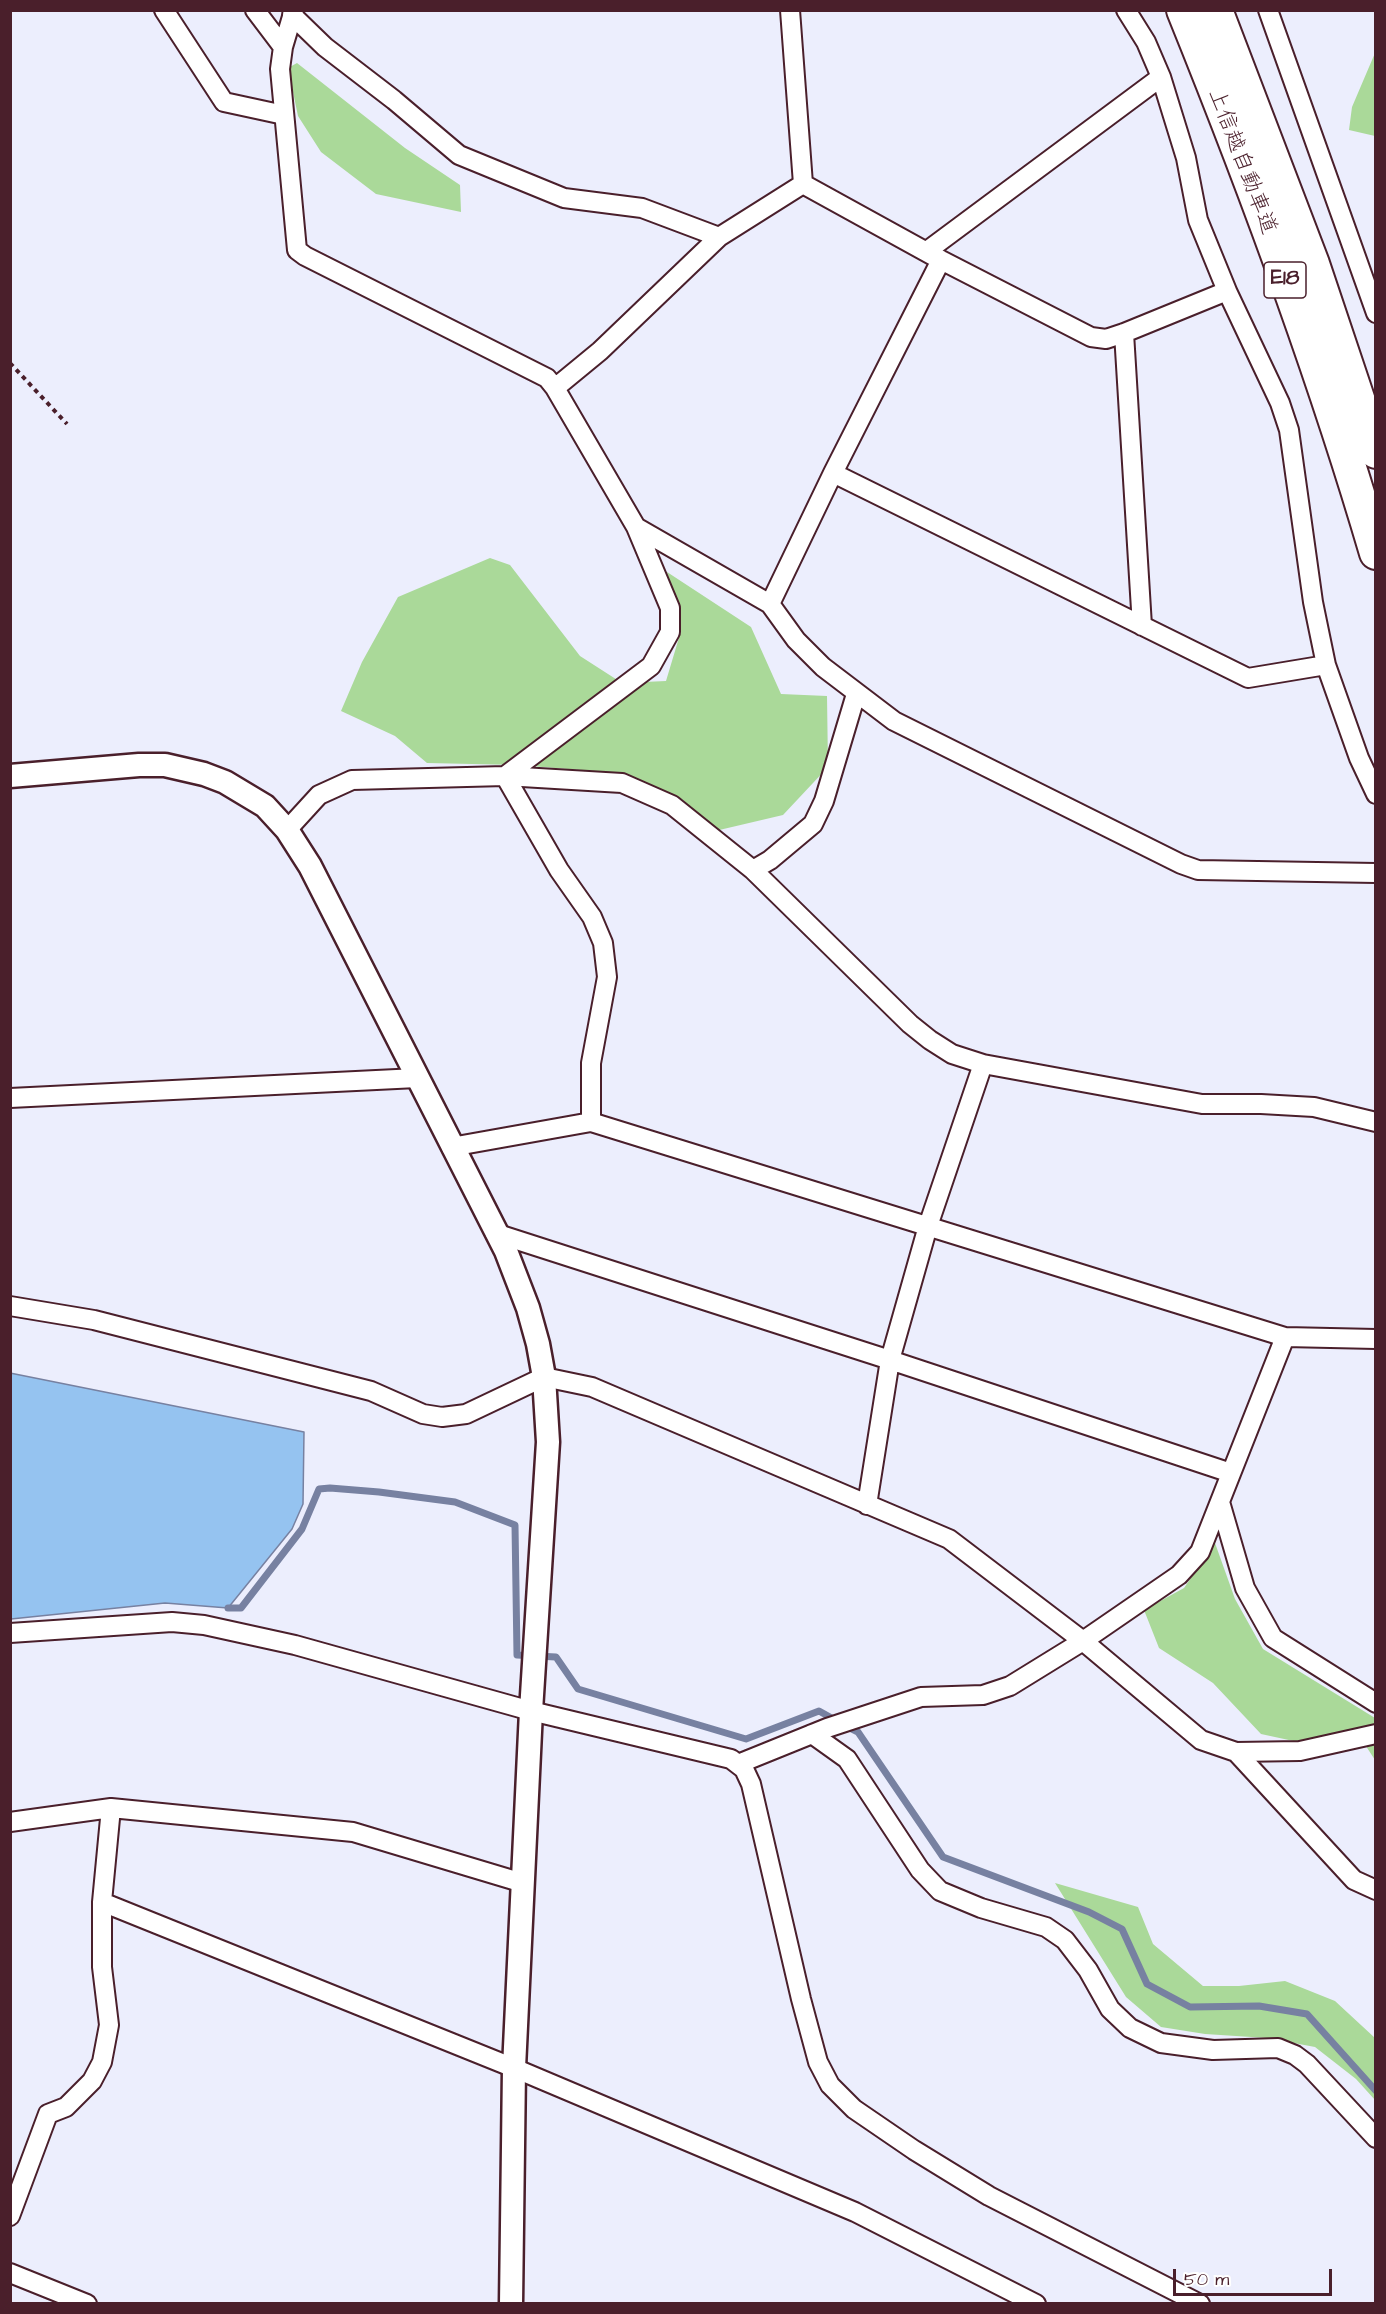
<!DOCTYPE html>
<meta charset="utf-8">
<style>
body{margin:0}
#map{position:relative;width:1386px;height:2314px;overflow:hidden;background:#eceefd;font-family:"Architects Daughter",sans-serif}
canvas{display:block}
.frame{position:absolute;inset:0;border:12px solid #4a1f2b;pointer-events:none}
.scale{position:absolute;left:1173px;top:2269px;width:159px;height:27px;box-sizing:border-box;border:3px solid #4a1f2b;border-top:0;padding-left:8px;font-size:18px;line-height:21px;white-space:nowrap;color:#4a1f2b;-webkit-text-stroke:4px #fff;paint-order:stroke}
</style>
<div id="map">
<canvas width="1386" height="2314"></canvas>
<div class="frame"></div>
<div class="scale">50 m</div>
</div>
<script>
const context = document.querySelector('canvas').getContext('2d');
context.lineJoin = 'round';
function fillPath(path, color) {
  context.fillStyle = color;
  context.fill(path, 'evenodd');
}
function trace(path, color, width, dash) {
  context.strokeStyle = color;
  context.lineWidth = width;
  context.lineCap = dash ? 'butt' : 'round';
  context.setLineDash(dash || []);
  context.stroke(path);
}
function label(font, color, halo, rows, align = 'center') {
  context.font = font + ' "Architects Daughter","Klee One",sans-serif';
  context.lineWidth = 6;
  context.setLineDash([]);
  context.textBaseline = 'middle';
  context.strokeStyle = halo;
  context.fillStyle = color;
  for (const [text, x, y, turn = 0] of rows) {
    context.save();
    context.translate(x, y);
    context.rotate((+turn || 0) * Math.PI / 180);
    context.textAlign = isNaN(turn) ? turn : align;
    if (halo) context.strokeText(text, 0, 0);
    context.fillText(text, 0, 0);
    context.restore();
  }
}
fillPath(new Path2D(`
 M 1375,53 L 1375,136 L 1349,130 L 1352,107 Z
 M 297,63 L 405,148 L 460,185 L 461,212 L 376,194 L 321,152 L 298,116 L 288,68 Z
 M 490,558 L 510,565 L 580,656 L 622,683 L 666,681 L 681,631 L 667,572 L 751,627 L 781,694 L 827,696 L 828,767 L 783,815 L 715,831 L 683,800 L 619,773 L 517,765 L 427,763 L 395,736 L 341,711 L 362,662 L 398,597 Z
 M 1215,1543 L 1235,1599 L 1263,1649 L 1375,1718 L 1375,1760 L 1362,1740 L 1312,1745 L 1261,1734 L 1213,1683 L 1159,1648 L 1144,1610 L 1184,1588 Z
 M 1055,1883 L 1138,1907 L 1153,1944 L 1203,1986 L 1239,1986 L 1285,1981 L 1335,2001 L 1375,2038 L 1375,2100 L 1356,2079 L 1315,2047 L 1267,2038 L 1205,2034 L 1161,2027 L 1126,1997 Z`), '#aad999');
const water = new Path2D(`
 M 10,1373 L 304,1432 L 303,1504 L 292,1529 L 228,1608 L 165,1603 L 11,1619 Z`);
fillPath(water, '#95c3f0');
trace(water, '#7781a1', 1.5);
trace(new Path2D(`
 M 228,1608 L 241,1608 L 302,1529 L 319,1489 L 330,1488 L 379,1492 L 455,1502 L 515,1525 L 517,1655 L 556,1657 L 578,1689 L 746,1739 L 819,1711 L 837,1721
 M 846,1726 L 858,1732 L 943,1857 L 1089,1912 L 1122,1929 L 1147,1984 L 1190,2007 L 1259,2006 L 1307,2014 L 1376,2091`), '#7781a1', 7);
const minor = new Path2D(`
 M 164,10 L 224,102 L 284,115
 M 255,10 L 283,47
 M 294,10 L 283,47 L 280,69 L 297,250 L 305,256 L 547,378 L 555,388 L 636,527 L 670,608 L 670,632 L 651,666 L 505,776 L 559,870 L 592,917 L 603,943 L 607,977 L 591,1063 L 591,1122
 M 790,10 L 803,184
 M 1126,10 L 1146,42 L 1161,77 L 1186,158 L 1198,220 L 1227,291 L 1280,403 L 1289,430 L 1313,602 L 1326,665 L 1359,758 L 1376,794
 M 1268,10 L 1376,313
 M 292,15 L 325,47 L 394,100 L 459,155 L 564,198 L 642,208 L 719,237
 M 803,184 L 941,260 L 1091,337 L 1106,339 L 1124,333 L 1227,291
 M 927,251 L 1161,77
 M 1124,333 L 1142,626
 M 555,388 L 600,351 L 719,237 L 803,184
 M 833,473 L 1248,678 L 1326,665
 M 636,527 L 770,604 L 796,640 L 823,667 L 894,721 L 1181,864 L 1198,870 L 1376,873
 M 770,604 L 833,473 L 941,260
 M 287,830 L 319,795 L 352,780 L 505,776 L 622,783 L 672,805 L 753,870 L 910,1024 L 930,1040 L 952,1054 L 983,1064 L 1202,1104 L 1261,1104 L 1314,1107 L 1376,1122
 M 753,870 L 770,860 L 813,824 L 824,801 L 856,694
 M 10,1098 L 417,1078
 M 451,1147 L 591,1122 L 1285,1337 L 1376,1339
 M 495,1233 L 890,1360 L 1231,1473
 M 10,1306 L 94,1320 L 371,1391 L 423,1414 L 442,1417 L 466,1414 L 544,1377 L 592,1387 L 949,1539 L 1083,1641 L 1201,1740 L 1236,1752 L 1354,1880 L 1376,1890
 M 1220,1502 L 1245,1588 L 1273,1638 L 1376,1703
 M 867,1505 L 890,1360 L 928,1226 L 983,1064
 M 10,1633 L 172,1622 L 204,1625 L 295,1645 L 531,1711 L 731,1759 L 744,1769 L 751,1784 L 801,1999 L 818,2062 L 830,2085 L 854,2109 L 914,2150 L 989,2196 L 1200,2304
 M 812,1734 L 847,1759 L 920,1870 L 940,1891 L 981,1908 L 1046,1927 L 1065,1940 L 1088,1970 L 1110,2009 L 1130,2028 L 1161,2043 L 1213,2050 L 1278,2048 L 1295,2055 L 1307,2064 L 1376,2138
 M 1236,1752 L 1300,1751 L 1376,1734
 M 738,1764 L 827,1728 L 921,1697 L 983,1695 L 1010,1686 L 1083,1641 L 1179,1575 L 1200,1552 L 1285,1337
 M 10,1822 L 111,1808 L 353,1832 L 523,1883
 M 102,1902 L 514,2068 L 855,2212 L 1036,2304
 M 10,2216 L 48,2114 L 66,2107 L 92,2081 L 102,2062 L 109,2025 L 102,1967 L 102,1902 L 111,1808
 M 10,2273 L 87,2304`);
const tertiary = new Path2D(`
 M 10,776 L 139,765 L 165,765 L 204,774 L 225,782 L 265,806 L 287,830 L 310,866 L 506,1251 L 528,1308 L 538,1344 L 544,1377 L 548,1442 L 531,1711 L 514,2068 L 511,2304`);
const motorway = new Path2D(`
 M 1183,10 C 1255,188 1322,369 1376,553
 M 1216,10 L 1313,264 L 1376,452`);
trace(minor, '#4a1f2b', 22);
trace(tertiary, '#4a1f2b', 27);
trace(motorway, '#4a1f2b', 36);
trace(new Path2D(`
 M 10,363 L 67,424`), '#4a1f2b', 4, [4.5, 4.5]);
trace(minor, '#fff', 18);
trace(tertiary, '#fff', 22);
trace(motorway, '#fff', 32);
for (const [x, y, w] of [
 [1285,280,42]
]) {
  const box = new Path2D();
  box.roundRect(x - w / 2, y - 18, w, 36, 4.5);
  context.fillStyle = '#fff';
  context.fill(box);
  trace(box, '#4a1f2b', 1.5);
}
label('bold 21px', '#4a1f2b', null, [
 ["E18",1285,280]
]);
label('22px', '#4a1f2b', '#fff', [
 ["上信越自動車道",1241,162,69]
]);
</script>
